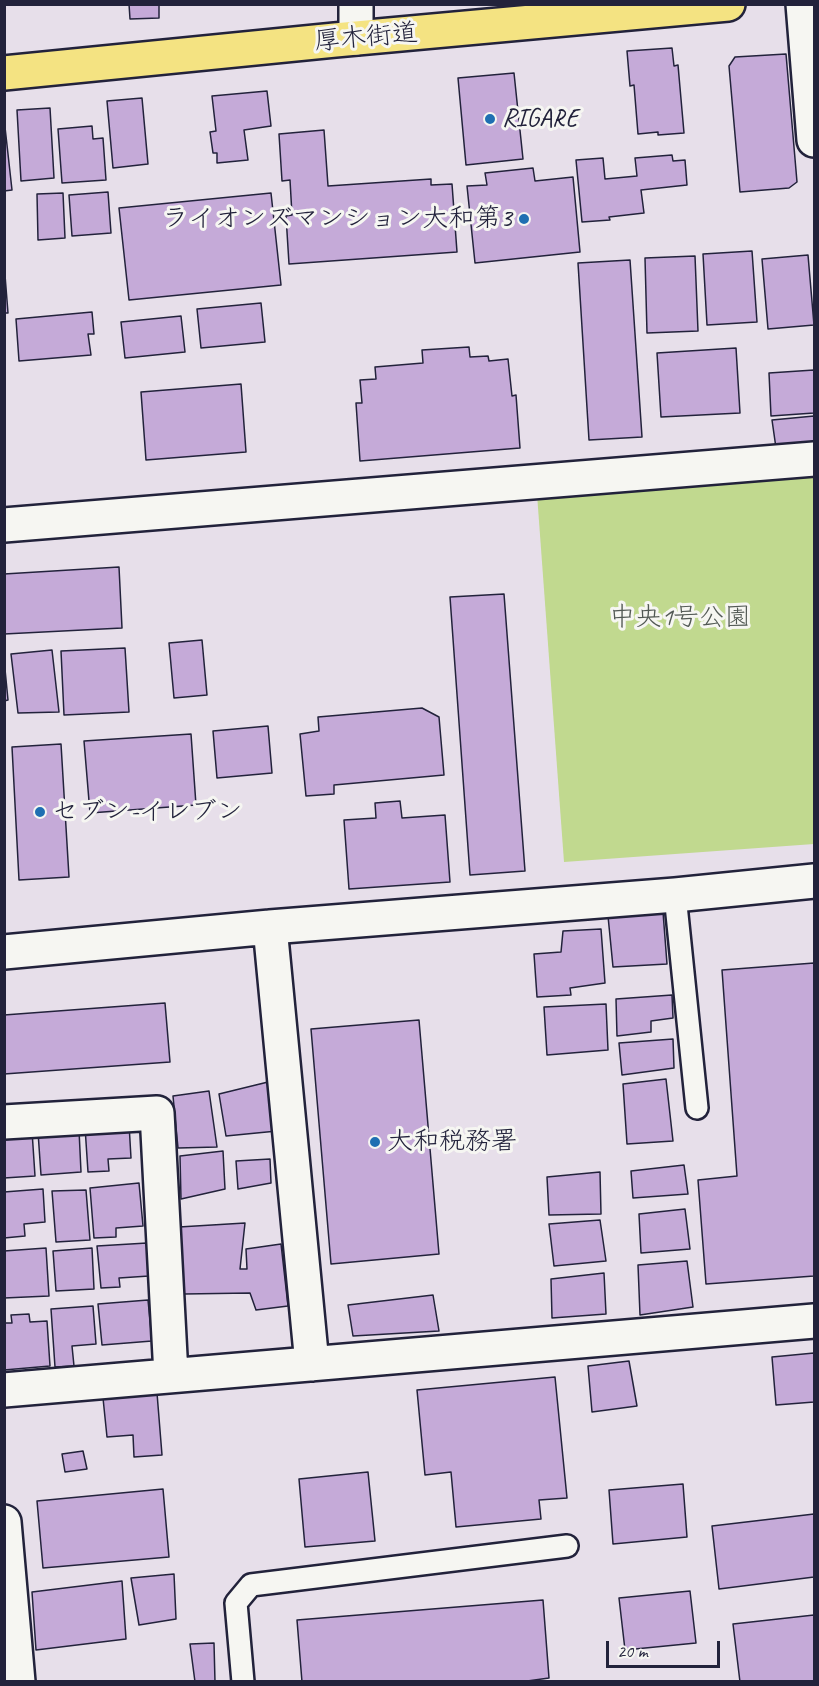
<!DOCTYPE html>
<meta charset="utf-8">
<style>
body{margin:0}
#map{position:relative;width:819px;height:1686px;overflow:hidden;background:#e7dfea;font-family:Caveat,sans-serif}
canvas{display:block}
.frame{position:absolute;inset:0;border:6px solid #22223b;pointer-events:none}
.scale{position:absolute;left:606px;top:1641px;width:114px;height:27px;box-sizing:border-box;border:3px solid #22223b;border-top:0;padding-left:8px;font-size:18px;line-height:21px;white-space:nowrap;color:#22223b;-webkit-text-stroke:4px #f6f6f2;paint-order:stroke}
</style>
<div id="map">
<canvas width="819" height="1686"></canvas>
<div class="frame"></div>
<div class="scale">20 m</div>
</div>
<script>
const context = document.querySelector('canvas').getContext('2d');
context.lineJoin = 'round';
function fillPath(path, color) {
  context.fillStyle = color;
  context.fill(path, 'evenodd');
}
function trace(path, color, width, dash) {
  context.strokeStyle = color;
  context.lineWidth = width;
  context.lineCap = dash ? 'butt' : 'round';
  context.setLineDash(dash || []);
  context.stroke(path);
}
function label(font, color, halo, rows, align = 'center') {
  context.font = font + ' Caveat,"Klee One",sans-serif';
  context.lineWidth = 6;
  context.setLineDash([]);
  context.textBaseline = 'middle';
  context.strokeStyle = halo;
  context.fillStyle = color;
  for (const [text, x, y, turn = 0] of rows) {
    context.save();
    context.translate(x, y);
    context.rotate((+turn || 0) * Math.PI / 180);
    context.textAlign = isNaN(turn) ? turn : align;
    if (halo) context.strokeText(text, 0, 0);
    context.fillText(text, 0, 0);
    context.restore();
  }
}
fillPath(new Path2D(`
 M 814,474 L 814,844 L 564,862 L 537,494 Z`), '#c1d98f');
const building = new Path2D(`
 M 129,4 L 159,4 L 159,18 L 130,19 Z
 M 672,48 L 674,66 L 678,65 L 684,133 L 658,135 L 658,132 L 638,134 L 634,85 L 630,86 L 627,51 Z
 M 786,54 L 797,182 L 789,188 L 740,192 L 729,66 L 735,57 Z
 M 514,73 L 523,159 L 466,165 L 458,78 Z
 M 267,91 L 271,126 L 244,130 L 248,160 L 217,163 L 217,153 L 213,153 L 210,132 L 216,131 L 212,96 Z
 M 142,98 L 148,164 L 113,168 L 107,101 Z
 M 50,108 L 54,178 L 21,181 L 17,110 Z
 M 4,118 L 12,190 L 4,191 Z
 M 92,126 L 93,139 L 103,138 L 106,180 L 62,183 L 58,129 Z
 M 324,130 L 328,186 L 431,179 L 431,185 L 452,184 L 457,252 L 289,264 L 286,216 L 292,215 L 290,180 L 282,181 L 279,134 Z
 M 672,155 L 673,161 L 685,160 L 687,185 L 641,190 L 644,213 L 609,217 L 610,220 L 582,222 L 576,160 L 603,158 L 605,179 L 637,176 L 635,158 Z
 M 533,168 L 535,181 L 573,177 L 580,252 L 475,263 L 467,186 L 487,185 L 485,173 Z
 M 108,192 L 111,233 L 72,236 L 69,195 Z
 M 63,193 L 65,238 L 38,240 L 37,194 Z
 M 271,193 L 281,285 L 129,300 L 119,208 Z
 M 752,251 L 757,322 L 707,325 L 703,254 Z
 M 808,255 L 814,325 L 768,329 L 762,259 Z
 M 695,256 L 698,331 L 647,333 L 645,258 Z
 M 630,260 L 642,437 L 589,440 L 578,263 Z
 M 5,275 L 8,313 L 4,313 L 4,275 Z
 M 261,303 L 265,342 L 201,348 L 197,309 Z
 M 92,312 L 94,334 L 88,334 L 91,355 L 19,361 L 16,319 Z
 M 181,316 L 185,352 L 125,358 L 121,322 Z
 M 469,347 L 470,357 L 488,356 L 489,361 L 508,359 L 512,396 L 516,395 L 520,448 L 360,461 L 356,403 L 362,403 L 360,380 L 376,379 L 375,367 L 423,363 L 422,350 Z
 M 736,348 L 740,413 L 661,417 L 657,353 Z
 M 814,370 L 814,413 L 771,416 L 769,373 Z
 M 241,384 L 246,452 L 146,460 L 141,392 Z
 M 814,416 L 814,444 L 776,448 L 772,420 Z
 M 119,567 L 122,628 L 4,634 L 4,574 Z
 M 504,594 L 525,871 L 470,875 L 450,597 Z
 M 202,640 L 207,695 L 174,698 L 169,643 Z
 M 125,648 L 129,712 L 64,715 L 61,651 Z
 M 52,650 L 59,712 L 18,713 L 11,654 Z
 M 4,659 L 8,700 L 4,701 Z
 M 422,708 L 439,717 L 444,775 L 334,785 L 334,794 L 306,796 L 300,734 L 319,731 L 318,717 Z
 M 268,726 L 272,773 L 217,778 L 213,731 Z
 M 191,734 L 196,805 L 90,813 L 84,741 Z
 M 61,744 L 69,877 L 19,880 L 12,747 Z
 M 400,801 L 402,818 L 445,815 L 450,882 L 349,889 L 344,820 L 376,818 L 375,803 Z
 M 663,912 L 667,964 L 613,967 L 608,916 Z
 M 601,929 L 605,983 L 570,988 L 571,995 L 537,997 L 534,954 L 561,952 L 563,931 Z
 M 814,963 L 814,1276 L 706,1284 L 698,1180 L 737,1176 L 722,970 Z
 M 672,995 L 673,1018 L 651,1021 L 651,1032 L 617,1036 L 616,999 Z
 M 165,1003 L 170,1062 L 4,1074 L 4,1015 Z
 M 606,1004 L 608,1050 L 547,1055 L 544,1007 Z
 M 419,1020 L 439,1254 L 331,1264 L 311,1029 Z
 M 673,1039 L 674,1068 L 622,1075 L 619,1043 Z
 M 666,1079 L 673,1141 L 627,1144 L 623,1084 Z
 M 268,1082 L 277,1131 L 226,1136 L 219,1094 Z
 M 209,1091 L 217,1147 L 178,1148 L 173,1096 Z
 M 129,1124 L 131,1158 L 108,1159 L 109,1171 L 88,1172 L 85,1127 Z
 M 79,1130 L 81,1172 L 41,1175 L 38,1132 Z
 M 32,1131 L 35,1176 L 4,1178 L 4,1133 Z
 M 223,1151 L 225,1189 L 181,1199 L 180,1156 Z
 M 270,1159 L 271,1183 L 238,1189 L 236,1161 Z
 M 684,1165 L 688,1194 L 633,1198 L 631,1171 Z
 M 600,1172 L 601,1214 L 549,1215 L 547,1177 Z
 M 139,1183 L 143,1226 L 116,1228 L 116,1237 L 94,1238 L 90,1188 Z
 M 43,1189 L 45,1222 L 24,1224 L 25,1236 L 4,1238 L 4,1192 Z
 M 86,1190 L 90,1240 L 56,1242 L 52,1191 Z
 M 685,1209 L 690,1249 L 641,1253 L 639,1214 Z
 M 600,1220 L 606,1261 L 554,1266 L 549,1224 Z
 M 245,1223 L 240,1269 L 247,1269 L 246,1249 L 281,1244 L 288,1306 L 256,1310 L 250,1293 L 184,1294 L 179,1227 Z
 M 147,1243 L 149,1276 L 119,1278 L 120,1287 L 101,1288 L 97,1246 Z
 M 46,1248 L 49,1296 L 4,1298 L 4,1251 Z
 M 92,1248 L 94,1289 L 56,1291 L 53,1251 Z
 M 687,1261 L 693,1307 L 640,1315 L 638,1265 Z
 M 604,1273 L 606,1314 L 552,1318 L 551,1279 Z
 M 433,1295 L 439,1331 L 353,1336 L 348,1305 Z
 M 148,1300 L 152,1341 L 102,1345 L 98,1304 Z
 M 93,1306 L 96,1344 L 72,1346 L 74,1366 L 55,1367 L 51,1309 Z
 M 29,1314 L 30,1322 L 47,1321 L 50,1366 L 4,1370 L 4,1323 L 12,1323 L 11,1315 Z
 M 814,1353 L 814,1402 L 776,1405 L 772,1357 Z
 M 629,1361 L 637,1406 L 592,1412 L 588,1366 Z
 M 555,1377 L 567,1498 L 539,1500 L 541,1519 L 456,1527 L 451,1472 L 425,1475 L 417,1390 Z
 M 157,1393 L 162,1455 L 134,1457 L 133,1435 L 107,1437 L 103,1398 Z
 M 83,1451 L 87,1469 L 65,1472 L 62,1454 Z
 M 368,1472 L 375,1541 L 305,1547 L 299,1479 Z
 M 683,1484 L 687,1537 L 613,1544 L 609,1490 Z
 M 163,1489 L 169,1557 L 43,1568 L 37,1501 Z
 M 814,1514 L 814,1577 L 719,1589 L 712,1526 Z
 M 174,1574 L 176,1619 L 139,1625 L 131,1578 Z
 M 122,1581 L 126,1639 L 36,1650 L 32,1592 Z
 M 690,1591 L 696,1643 L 625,1650 L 619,1598 Z
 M 543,1600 L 549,1678 L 520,1682 L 302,1682 L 297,1620 Z
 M 814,1615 L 814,1682 L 740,1682 L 733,1624 Z
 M 214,1643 L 215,1682 L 195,1682 L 190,1644 Z`);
fillPath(building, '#c5aad8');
trace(building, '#22223b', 1.5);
const lane = new Path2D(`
 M 675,895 L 697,1108
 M 243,1682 L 236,1603 L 251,1585 L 567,1546`);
const street = new Path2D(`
 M 356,4 L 356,38
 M 803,4 L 814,140
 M 4,525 L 814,459
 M 270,927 L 312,1364
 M 4,952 L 270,927 L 675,895 L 814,881
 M 4,1122 L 157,1113 L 171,1375
 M 4,1390 L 814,1321
 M 4,1522 L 18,1682`);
const primary = new Path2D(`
 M 4,73 L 335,40 L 728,4`);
trace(lane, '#22223b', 26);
trace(street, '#22223b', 38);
trace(primary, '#22223b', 38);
trace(lane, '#f6f6f2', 21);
trace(street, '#f6f6f2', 33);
trace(primary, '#f4e382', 33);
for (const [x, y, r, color] of [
 [490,119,6,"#1f6fb2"],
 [524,219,6,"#1f6fb2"],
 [40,812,6,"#1f6fb2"],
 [375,1142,6,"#1f6fb2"]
]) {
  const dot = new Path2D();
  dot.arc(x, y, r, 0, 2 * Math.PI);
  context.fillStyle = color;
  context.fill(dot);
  trace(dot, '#f6f6f2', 2);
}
label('26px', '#22223b', '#f6f6f2', [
 ["厚木街道",366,38,-5]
]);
label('26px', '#22223b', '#f6f6f2', [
 ["RIGARE",502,119],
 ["ライオンズマンション大和第3",512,219,"right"],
 ["セブン-イレブン",52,812],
 ["大和税務署",387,1142]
], 'left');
label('26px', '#525954', '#f6f6f2', [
 ["中央1号公園",680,618]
]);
</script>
